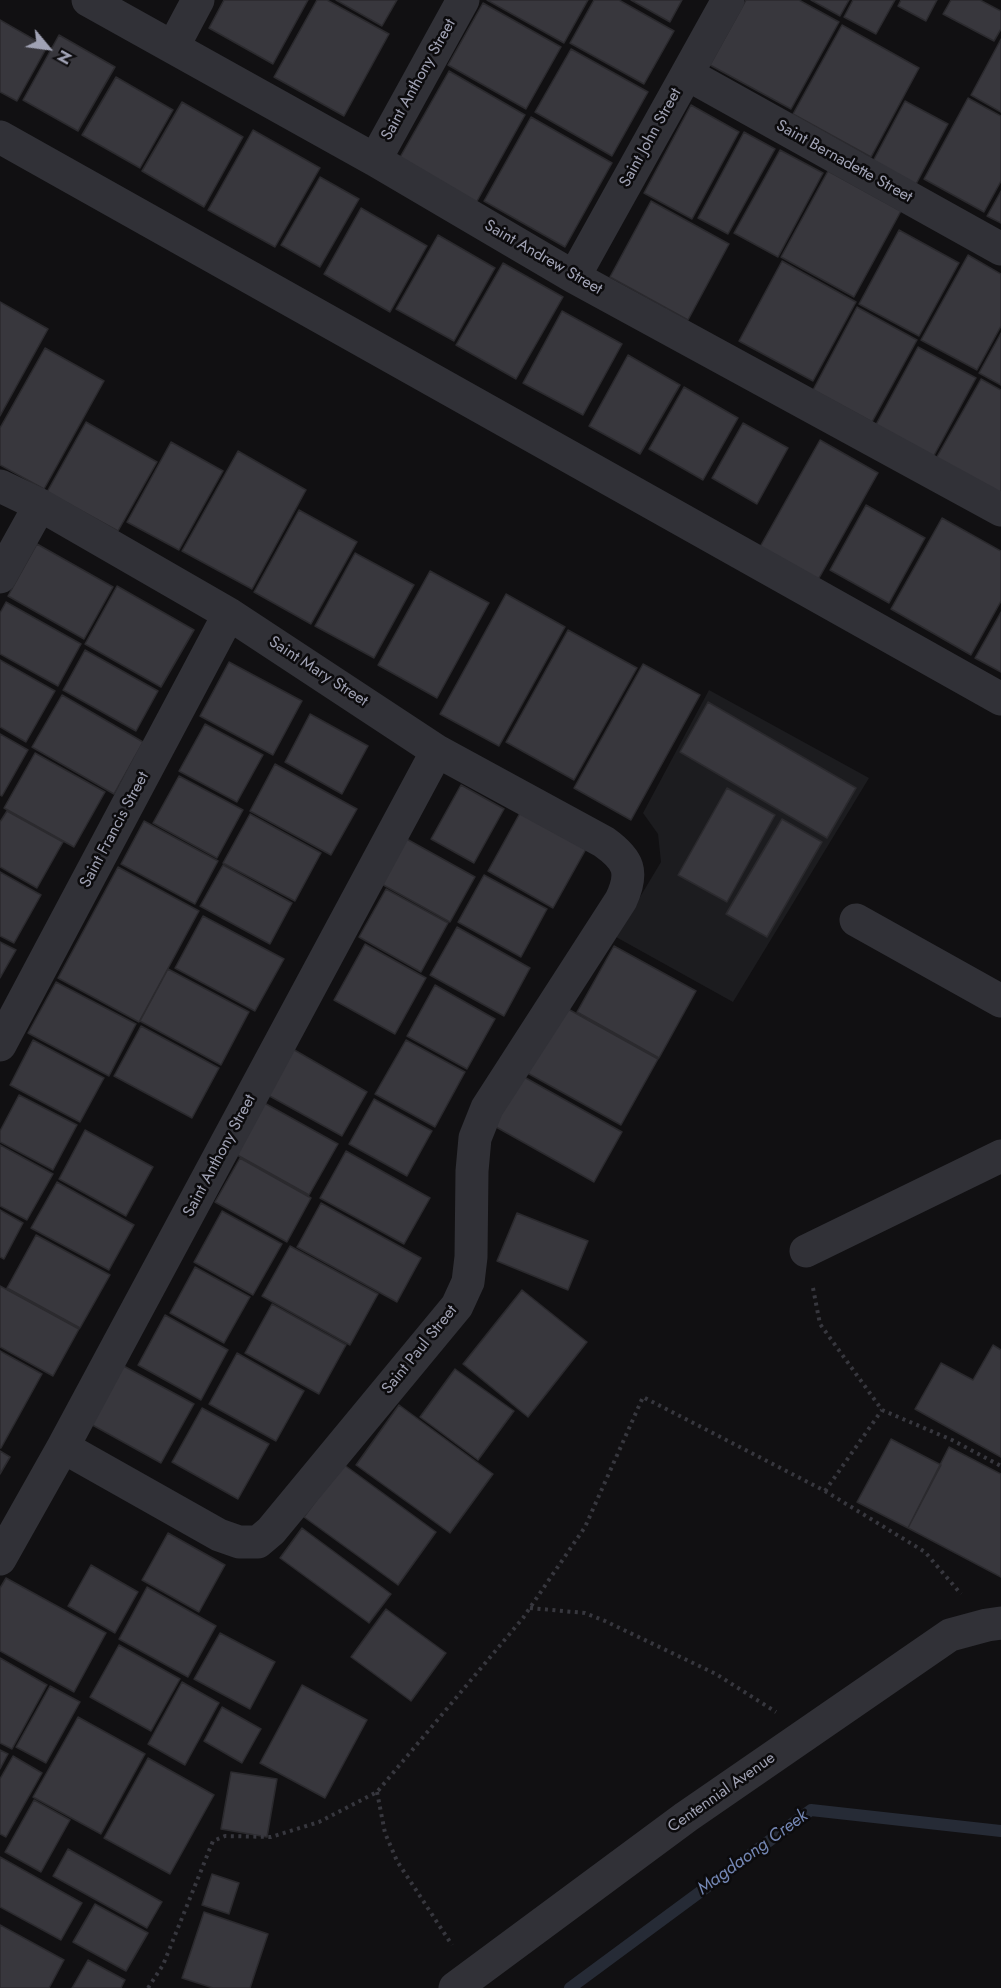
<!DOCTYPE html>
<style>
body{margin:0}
#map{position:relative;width:1001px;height:1988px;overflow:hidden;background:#111012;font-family:Jost,sans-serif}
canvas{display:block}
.north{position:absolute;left:18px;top:18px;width:60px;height:60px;-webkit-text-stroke:4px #0c0b0d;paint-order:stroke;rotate:119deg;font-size:16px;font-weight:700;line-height:24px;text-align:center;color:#a0a2b4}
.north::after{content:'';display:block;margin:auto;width:21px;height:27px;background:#a0a2b4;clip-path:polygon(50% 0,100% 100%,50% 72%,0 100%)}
</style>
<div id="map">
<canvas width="1001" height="1988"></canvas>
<div class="north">N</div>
</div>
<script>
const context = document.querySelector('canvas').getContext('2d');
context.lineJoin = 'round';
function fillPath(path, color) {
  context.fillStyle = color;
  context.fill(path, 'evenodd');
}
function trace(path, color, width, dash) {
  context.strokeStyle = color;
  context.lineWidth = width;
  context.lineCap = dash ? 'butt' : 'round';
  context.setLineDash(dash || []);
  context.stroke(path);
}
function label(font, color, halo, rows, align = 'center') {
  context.font = font + ' Jost,sans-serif';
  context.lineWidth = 5;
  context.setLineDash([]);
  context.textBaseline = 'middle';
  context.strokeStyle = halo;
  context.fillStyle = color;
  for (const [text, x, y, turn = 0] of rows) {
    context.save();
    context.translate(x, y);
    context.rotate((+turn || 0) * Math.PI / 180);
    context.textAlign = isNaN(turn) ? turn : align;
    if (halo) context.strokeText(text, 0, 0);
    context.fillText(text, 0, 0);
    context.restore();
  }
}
fillPath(new Path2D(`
 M 709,690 L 869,778 L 733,1002 L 616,937 L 661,862 L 658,834 L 643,813 Z`), '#1c1c1f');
trace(new Path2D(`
 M 570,1988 L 811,1810 L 1001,1831`), '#262b36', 12);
const building = new Path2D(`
 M 224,0 L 308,0 L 273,64 L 209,28 Z
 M 317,0 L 327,0 L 389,34 L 344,116 L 274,77 Z
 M 336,0 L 397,0 L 382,26 Z
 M 487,0 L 588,0 L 564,43 Z
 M 594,0 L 619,0 L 674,31 L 644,84 L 570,43 Z
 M 631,0 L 682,0 L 670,22 Z
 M 746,0 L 799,0 L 839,22 L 791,109 L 710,65 Z
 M 811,0 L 849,0 L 840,16 Z
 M 853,0 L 895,0 L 876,34 L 844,17 Z
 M 901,0 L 937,0 L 926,21 L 898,6 Z
 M 951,0 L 980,0 L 1001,11 L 1001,29 L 994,41 L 943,14 Z
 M 483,3 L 561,47 L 526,109 L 448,65 Z
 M 0,20 L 47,47 L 17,101 L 0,92 Z
 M 842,25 L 919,68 L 871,157 L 793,114 Z
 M 59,35 L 115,67 L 78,131 L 23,100 Z
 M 1001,39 L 1001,112 L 971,95 Z
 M 571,49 L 648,92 L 612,156 L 535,112 Z
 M 449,71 L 525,115 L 476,203 L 399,159 Z
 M 116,77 L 173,110 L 140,168 L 82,135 Z
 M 968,98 L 1001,116 L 1001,181 L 984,212 L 924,179 Z
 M 905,101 L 948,124 L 915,186 L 872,163 Z
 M 182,102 L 243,137 L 204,207 L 142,171 Z
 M 691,105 L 739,132 L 692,219 L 644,193 Z
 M 531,117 L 612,163 L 565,247 L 484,201 Z
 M 253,130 L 320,168 L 275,247 L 208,210 Z
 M 744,132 L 775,149 L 728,234 L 698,218 Z
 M 780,150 L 823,173 L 778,257 L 734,233 Z
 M 828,171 L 901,211 L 854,297 L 781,257 Z
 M 320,177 L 359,199 L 320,267 L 281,245 Z
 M 1001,191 L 1001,223 L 987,216 Z
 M 651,201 L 729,244 L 688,320 L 610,277 Z
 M 361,208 L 427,246 L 390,312 L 324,274 Z
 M 899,230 L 959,263 L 919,336 L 859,304 Z
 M 438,235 L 495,268 L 454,341 L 396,309 Z
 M 968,255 L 1001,274 L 1001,326 L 977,370 L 921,340 Z
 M 782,261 L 856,302 L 813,381 L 739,341 Z
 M 503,263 L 563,297 L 516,379 L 456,345 Z
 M 0,302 L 48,329 L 0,416 Z
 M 857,307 L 917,340 L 872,422 L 813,390 Z
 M 562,311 L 622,344 L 583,415 L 523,383 Z
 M 1001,333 L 1001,385 L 979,373 Z
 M 918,347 L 976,378 L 931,461 L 873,430 Z
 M 45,348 L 104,381 L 44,489 L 0,465 L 0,428 Z
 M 628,355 L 680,385 L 640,454 L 589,426 Z
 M 981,379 L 1001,390 L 1001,499 L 934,462 Z
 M 684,387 L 738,418 L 703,480 L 649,449 Z
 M 86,422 L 157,462 L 118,531 L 47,492 Z
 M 743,423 L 788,448 L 757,504 L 712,478 Z
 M 820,440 L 878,473 L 814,587 L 756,554 Z
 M 171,442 L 223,471 L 179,550 L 127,522 Z
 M 238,451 L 306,490 L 252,589 L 182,551 Z
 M 866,505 L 925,538 L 889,603 L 830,570 Z
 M 299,510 L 357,542 L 311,624 L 254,592 Z
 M 942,518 L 1001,551 L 1001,601 L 971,655 L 891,609 Z
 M 37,544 L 113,587 L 84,639 L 8,596 Z
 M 355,553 L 414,585 L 374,658 L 315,626 Z
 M 430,571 L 489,603 L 437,698 L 378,665 Z
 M 117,586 L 194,630 L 161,687 L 85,644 Z
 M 506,594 L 565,627 L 499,746 L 440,714 Z
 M 6,602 L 81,644 L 58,686 L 0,654 L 0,613 Z
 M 1001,612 L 1001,672 L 975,658 Z
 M 568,630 L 637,668 L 574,780 L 506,742 Z
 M 85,650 L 158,691 L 136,731 L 63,690 Z
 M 0,660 L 55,691 L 26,742 L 0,727 Z
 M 229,662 L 302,701 L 273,755 L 200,716 Z
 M 643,664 L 700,695 L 631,820 L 574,788 Z
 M 62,695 L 143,742 L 114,794 L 32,747 Z
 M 708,702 L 856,788 L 827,838 L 680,752 Z
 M 310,714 L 368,746 L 342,794 L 285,762 Z
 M 205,724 L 263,755 L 237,802 L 179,771 Z
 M 0,734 L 28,750 L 2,796 L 0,795 Z
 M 35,753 L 105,792 L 74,847 L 4,808 Z
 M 275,764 L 357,809 L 331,855 L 250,811 Z
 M 179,776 L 243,810 L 217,858 L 153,823 Z
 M 461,785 L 504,809 L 474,863 L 431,839 Z
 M 727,788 L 775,815 L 727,902 L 678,875 Z
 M 7,811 L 63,842 L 37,888 L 0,867 L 0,822 Z
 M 520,813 L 586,849 L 553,908 L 488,871 Z
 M 250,814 L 321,853 L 295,901 L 223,863 Z
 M 782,819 L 822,842 L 767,937 L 726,914 Z
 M 144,821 L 218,861 L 195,904 L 121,864 Z
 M 403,837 L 475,877 L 450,922 L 378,882 Z
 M 223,865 L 292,903 L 270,944 L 200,906 Z
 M 118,867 L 199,911 L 139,1022 L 58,978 Z
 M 0,872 L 41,895 L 14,943 L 0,936 Z
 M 484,875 L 547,909 L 521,957 L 458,922 Z
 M 386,889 L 448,923 L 421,972 L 359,937 Z
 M 203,916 L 284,959 L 255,1011 L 175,968 Z
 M 457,927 L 530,968 L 504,1016 L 430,975 Z
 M 0,942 L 16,950 L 0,978 Z
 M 365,944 L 426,978 L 395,1034 L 334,1000 Z
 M 614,946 L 696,991 L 659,1058 L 577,1012 Z
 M 168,969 L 249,1012 L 221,1065 L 140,1021 Z
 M 56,982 L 136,1024 L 109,1076 L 28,1033 Z
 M 435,985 L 495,1019 L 467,1069 L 407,1036 Z
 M 559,1004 L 658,1059 L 621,1125 L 522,1070 Z
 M 141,1026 L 219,1068 L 192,1118 L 114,1076 Z
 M 33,1040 L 104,1078 L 80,1122 L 10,1085 Z
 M 406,1040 L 465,1072 L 435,1127 L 375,1094 Z
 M 291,1048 L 367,1092 L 342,1136 L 266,1094 Z
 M 517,1073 L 622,1132 L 594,1182 L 489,1123 Z
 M 19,1095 L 77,1125 L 53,1170 L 0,1142 L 0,1131 Z
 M 374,1099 L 432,1131 L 407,1176 L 349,1144 Z
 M 259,1100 L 338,1144 L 309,1195 L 230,1151 Z
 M 85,1130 L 153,1167 L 126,1216 L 59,1179 Z
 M 0,1145 L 53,1174 L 27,1220 L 0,1206 Z
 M 346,1151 L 430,1198 L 404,1244 L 320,1198 Z
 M 240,1158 L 311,1198 L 287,1242 L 215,1202 Z
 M 57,1182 L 134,1225 L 109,1270 L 31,1228 Z
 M 321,1203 L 421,1258 L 397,1302 L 297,1247 Z
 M 0,1210 L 23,1223 L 4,1259 L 0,1257 Z
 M 222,1211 L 282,1244 L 253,1295 L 194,1262 Z
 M 517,1213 L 588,1241 L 568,1290 L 497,1261 Z
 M 36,1235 L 110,1275 L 80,1328 L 7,1288 Z
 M 290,1246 L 378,1294 L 350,1345 L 262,1296 Z
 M 195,1267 L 250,1297 L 224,1343 L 170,1313 Z
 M 0,1286 L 79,1329 L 53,1376 L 0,1347 Z
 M 522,1290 L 587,1342 L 528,1417 L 463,1364 Z
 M 272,1304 L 346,1345 L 319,1394 L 245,1353 Z
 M 165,1315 L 228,1350 L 201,1400 L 138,1365 Z
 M 993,1345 L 1001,1350 L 1001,1457 L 915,1409 L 941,1363 L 973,1380 Z
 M 0,1351 L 42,1374 L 1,1448 L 0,1448 Z
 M 237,1353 L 304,1391 L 276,1441 L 209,1404 Z
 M 120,1364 L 194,1404 L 161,1463 L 87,1422 Z
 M 455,1369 L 514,1411 L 478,1460 L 420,1417 Z
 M 399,1405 L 493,1474 L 450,1533 L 356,1465 Z
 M 202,1408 L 269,1444 L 238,1499 L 172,1462 Z
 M 891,1439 L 941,1465 L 908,1528 L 857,1502 Z
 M 949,1447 L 1001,1474 L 1001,1577 L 908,1528 Z
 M 0,1451 L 10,1457 L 0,1474 Z
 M 343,1464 L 436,1532 L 398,1585 L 304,1517 Z
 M 302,1528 L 391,1594 L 369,1623 L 280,1558 Z
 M 168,1533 L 225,1565 L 199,1612 L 142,1580 Z
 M 91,1565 L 138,1592 L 115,1633 L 68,1606 Z
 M 6,1578 L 106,1633 L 74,1692 L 0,1651 L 0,1588 Z
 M 147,1587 L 216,1626 L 188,1677 L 119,1639 Z
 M 386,1609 L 446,1653 L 411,1701 L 351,1657 Z
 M 220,1633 L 275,1662 L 250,1709 L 194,1679 Z
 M 119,1645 L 180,1679 L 151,1731 L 90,1697 Z
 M 0,1658 L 47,1685 L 12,1749 L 0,1743 Z
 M 182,1682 L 219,1703 L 185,1765 L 148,1744 Z
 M 302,1685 L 367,1720 L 325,1798 L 260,1763 Z
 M 50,1686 L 80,1702 L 46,1763 L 16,1747 Z
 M 222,1707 L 261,1729 L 242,1763 L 204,1741 Z
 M 78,1717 L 145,1754 L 101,1834 L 33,1797 Z
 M 0,1750 L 8,1754 L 0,1769 Z
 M 13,1756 L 42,1773 L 6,1837 L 0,1834 L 0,1779 Z
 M 148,1758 L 214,1795 L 170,1874 L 104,1838 Z
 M 231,1772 L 277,1779 L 267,1837 L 221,1829 Z
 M 34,1800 L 70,1820 L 41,1872 L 5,1852 Z
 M 68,1849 L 162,1902 L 147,1928 L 53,1876 Z
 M 0,1857 L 82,1903 L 61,1940 L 0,1907 Z
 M 212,1874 L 239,1883 L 229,1914 L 202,1905 Z
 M 95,1904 L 148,1933 L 126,1971 L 73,1942 Z
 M 204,1912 L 268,1934 L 250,1988 L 213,1988 L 182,1978 Z
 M 0,1925 L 64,1960 L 49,1988 L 0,1988 Z
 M 88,1960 L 125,1980 L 121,1988 L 72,1988 Z`);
fillPath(building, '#38373d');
trace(building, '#2b2a2e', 1.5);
trace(new Path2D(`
 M 813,1288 L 820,1324 L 882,1410 L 952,1440 L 1001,1466
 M 825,1491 L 882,1410
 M 530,1608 L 585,1613 L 605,1621 L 716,1674 L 776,1712
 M 377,1792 L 385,1833 L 397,1861 L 452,1945
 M 148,1988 L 163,1965 L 213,1841 L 225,1836 L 271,1837 L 319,1822 L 377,1792 L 523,1618 L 585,1527 L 643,1397 L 825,1491 L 925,1552 L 961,1594`), '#37373e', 4, [3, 4.5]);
trace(new Path2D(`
 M 88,0 L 375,160 L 574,277 L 1001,510
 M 173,47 L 198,0
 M 687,74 L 1001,249
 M 0,137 L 1001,699
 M 375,160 L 463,0
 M 574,277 L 728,0
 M 0,486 L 40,505 L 229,614 L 437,751 L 604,842 C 629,860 634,872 621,900 L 487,1108 L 475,1138 L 472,1171 L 471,1257 L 468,1282 L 457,1306 L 271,1531 L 258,1542 L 239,1542 L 219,1535 L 63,1447
 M 0,577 L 40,505
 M 856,920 L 1001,1001
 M 0,1045 L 229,614
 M 806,1251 L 1001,1156
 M 0,1559 L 63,1447 L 437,751`), '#313137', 33);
trace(new Path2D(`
 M 455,1988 L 686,1817 L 950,1635 L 987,1625 L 1001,1623`), '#313137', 33);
label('16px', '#a0a2b4', '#0c0b0d', [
 ["Saint Anthony Street",419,80,-61],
 ["Saint John Street",651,138,-61],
 ["Saint Bernadette Street",844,162,29],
 ["Saint Andrew Street",543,258,30],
 ["Saint Mary Street",318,672,33],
 ["Saint Francis Street",115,830,-62],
 ["Saint Anthony Street",220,1156,-62],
 ["Saint Paul Street",420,1350,-51],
 ["Centennial Avenue",722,1793,-35]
]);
label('italic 18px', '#7386b3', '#0c0b0d', [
 ["Magdaong Creek",753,1853,-36]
]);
</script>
